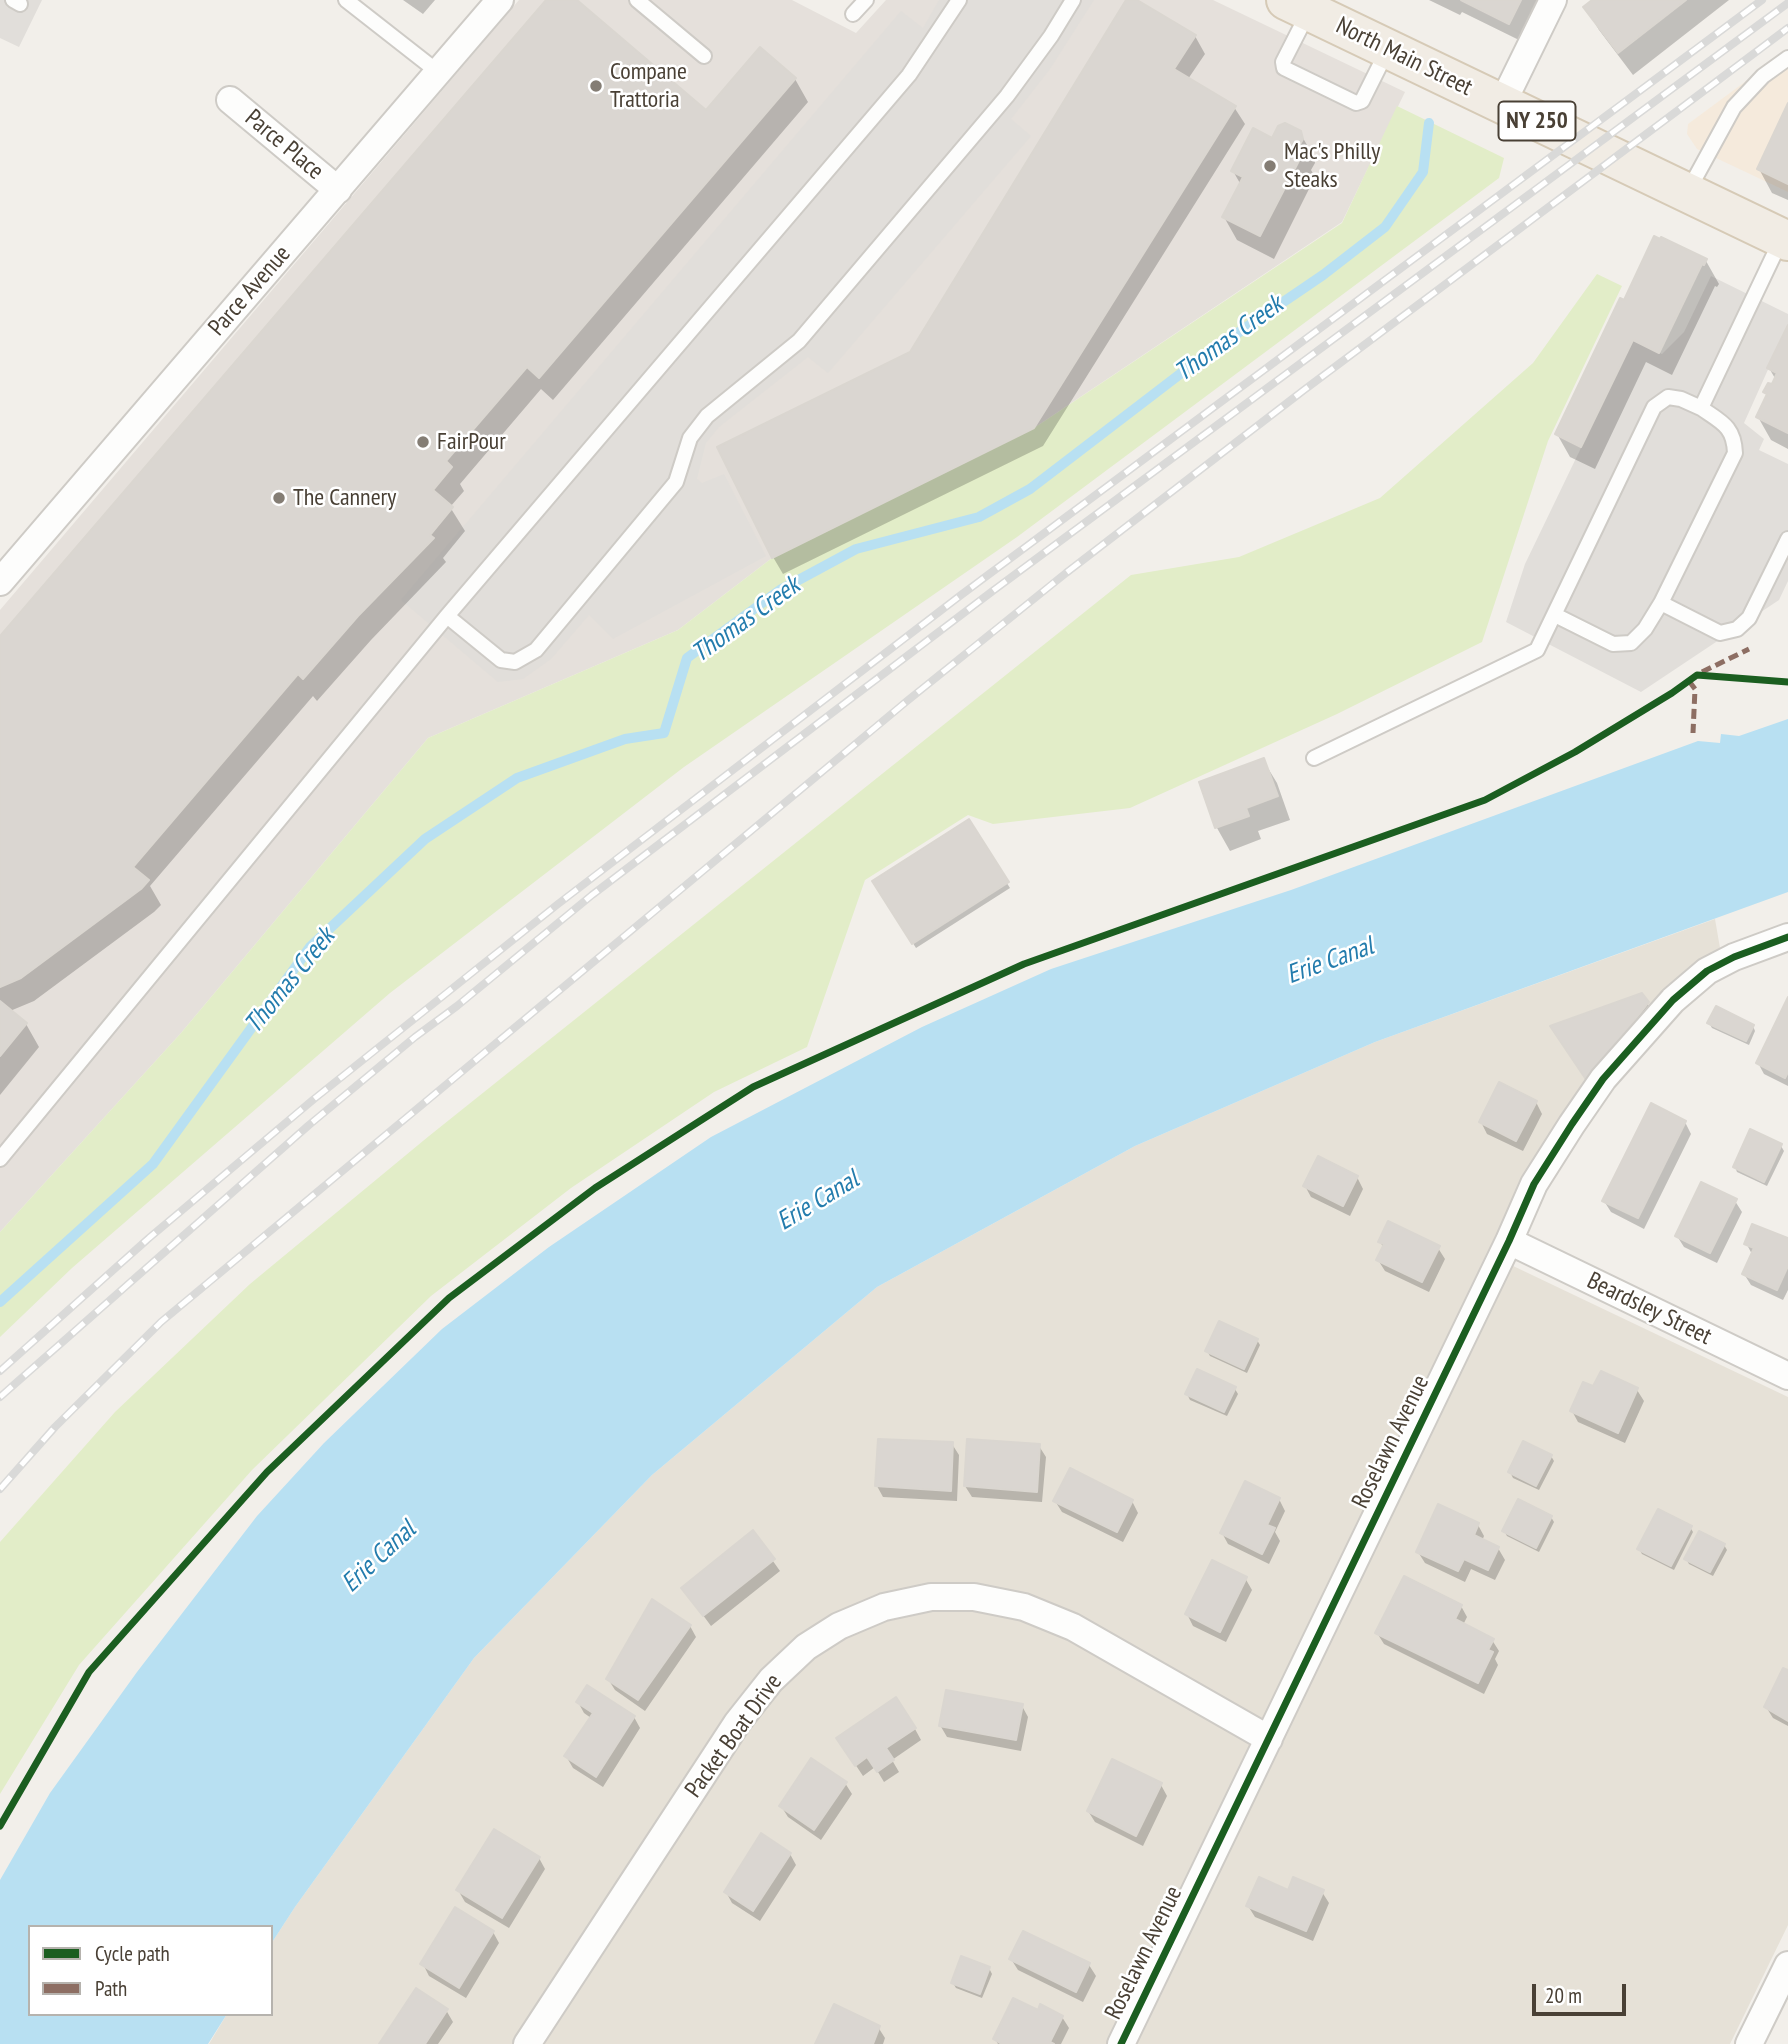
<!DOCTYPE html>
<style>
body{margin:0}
#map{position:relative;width:1788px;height:2044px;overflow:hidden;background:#f2efea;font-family:"PT Sans Narrow",sans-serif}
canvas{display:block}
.legend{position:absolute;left:28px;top:1925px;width:245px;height:91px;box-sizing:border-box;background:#fff;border:2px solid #b6b3ae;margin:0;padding:9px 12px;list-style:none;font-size:21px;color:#494035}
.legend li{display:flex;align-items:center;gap:14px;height:35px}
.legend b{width:35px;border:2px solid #b6b3ae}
.scale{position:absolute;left:1532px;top:1984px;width:94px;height:32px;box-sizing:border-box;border:4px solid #494035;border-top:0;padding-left:9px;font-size:21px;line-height:24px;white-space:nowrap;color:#494035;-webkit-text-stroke:5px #fff;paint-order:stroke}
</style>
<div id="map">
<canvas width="1788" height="2044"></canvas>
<ul class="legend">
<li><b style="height:9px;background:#1b5e20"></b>Cycle path</li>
<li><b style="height:9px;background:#8d6e63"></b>Path</li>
</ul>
<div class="scale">20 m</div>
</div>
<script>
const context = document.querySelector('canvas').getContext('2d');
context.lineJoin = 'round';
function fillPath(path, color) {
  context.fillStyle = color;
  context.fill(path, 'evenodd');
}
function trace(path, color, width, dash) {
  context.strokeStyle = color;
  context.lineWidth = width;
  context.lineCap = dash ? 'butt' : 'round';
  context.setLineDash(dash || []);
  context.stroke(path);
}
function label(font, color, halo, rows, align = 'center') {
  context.font = font + ' "PT Sans Narrow",sans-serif';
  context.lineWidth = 5;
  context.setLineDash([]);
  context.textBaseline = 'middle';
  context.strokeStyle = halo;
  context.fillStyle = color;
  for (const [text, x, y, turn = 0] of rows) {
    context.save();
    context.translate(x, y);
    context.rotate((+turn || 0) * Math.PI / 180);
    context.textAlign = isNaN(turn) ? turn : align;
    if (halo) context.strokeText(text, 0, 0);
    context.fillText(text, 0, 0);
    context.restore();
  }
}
fillPath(new Path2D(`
 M 1715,919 L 1720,948 L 1668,985 L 1568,1110 L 1521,1182 L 1488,1254 L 1788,1397 L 1788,1925 L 1730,2044 L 209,2044 L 227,2014 L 271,2014 L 271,1944 L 295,1907 L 474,1658 L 652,1475 L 877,1287 L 1135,1146 L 1375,1042 Z`), '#e6e1d7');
fillPath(new Path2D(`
 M 1788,50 L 1788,192 L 1697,149 L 1687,134 L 1688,124 Z`), '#f5eadc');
fillPath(new Path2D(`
 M 519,0 L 792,0 L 856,33 L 886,0 L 1213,0 L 1405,92 L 1342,222 L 1034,428 L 772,558 L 678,630 L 428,738 L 181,1033 L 0,1232 L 0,610 Z`), '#e5e0db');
fillPath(new Path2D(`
 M 1397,106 L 1504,158 L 1499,178 L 1017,537 L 684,767 L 390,993 L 72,1268 L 0,1337 L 0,1232 L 181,1033 L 428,738 L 678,630 L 772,558 L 1034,428 L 1342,223 Z
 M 1597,274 L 1622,286 L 1548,441 L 1482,642 L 1337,714 L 1130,808 L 993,824 L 968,815 L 865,880 L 807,1047 L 714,1092 L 571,1188 L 431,1296 L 252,1470 L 79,1665 L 0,1794 L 0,1542 L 115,1412 L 250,1284 L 429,1136 L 1131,575 L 1239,557 L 1380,498 L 1533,363 Z`), '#e2edc8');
fillPath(new Path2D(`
 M 0,0 L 42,0 L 19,47 L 0,38 Z
 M 939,0 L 1094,0 L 1050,69 L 1011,119 L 1031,136 L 828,373 L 808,357 L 719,427 L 706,443 L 697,479 L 702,483 L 724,474 L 766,556 L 613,639 L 589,615 L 551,659 L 523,679 L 498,682 L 401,600 L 901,11 L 923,28 Z
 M 1711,276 L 1788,314 L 1788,325 L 1744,423 L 1764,439 L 1759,450 L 1788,464 L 1788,581 L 1779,600 L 1641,692 L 1506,622 L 1525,564 L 1633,340 L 1662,354 L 1684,332 Z`), '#e1deda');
fillPath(new Path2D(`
 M 1788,719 L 1788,892 L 1375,1042 L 1135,1146 L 877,1287 L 652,1475 L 474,1658 L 295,1907 L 271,1944 L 271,1927 L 30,1927 L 30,2014 L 227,2014 L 208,2044 L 0,2044 L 0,1880 L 50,1793 L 137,1672 L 257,1516 L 324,1443 L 442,1329 L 549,1247 L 711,1137 L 922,1027 L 1051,969 L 1291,890 L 1698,741 L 1720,743 L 1721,734 L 1739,736 Z`), '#b8e0f2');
fillPath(new Path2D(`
 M 403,0 L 435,0 L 423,14 Z
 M 548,0 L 575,0 L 707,113 L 795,79 L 808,102 L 553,400 L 541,389 L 460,484 L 464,491 L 450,507 L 465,531 L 443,558 L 446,562 L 371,640 L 317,701 L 313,696 L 150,886 L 161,905 L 154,912 L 34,1001 L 10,1011 L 26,1024 L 39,1047 L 0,1095 L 0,639 Z
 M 1128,0 L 1134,0 L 1195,36 L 1205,54 L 1188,79 L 1234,107 L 1245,124 L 1043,446 L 783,574 L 773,557 L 911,353 Z
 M 1429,0 L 1539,0 L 1519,40 L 1462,12 L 1460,15 Z
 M 1594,0 L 1729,0 L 1633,75 L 1599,30 L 1585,7 Z
 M 1788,108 L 1788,200 L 1772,193 L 1759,169 Z
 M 1300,133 L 1314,157 L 1315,163 L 1311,170 L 1315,177 L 1274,259 L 1237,240 L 1224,217 L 1241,185 L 1233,171 L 1273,140 Z
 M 1706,261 L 1719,284 L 1717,287 L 1715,286 L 1672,375 L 1646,362 L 1595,469 L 1570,457 L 1557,434 L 1624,302 Z
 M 1788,330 L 1788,449 L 1771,440 L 1758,417 L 1768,397 L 1765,392 L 1773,387 L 1776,380 L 1769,368 Z
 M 1263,760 L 1277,783 L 1290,820 L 1258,831 L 1261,839 L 1230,851 L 1217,828 L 1201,783 Z
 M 968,822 L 1010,888 L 916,948 L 874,882 Z
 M 1788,1001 L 1788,1086 L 1764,1074 L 1758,1063 Z
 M 1647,1003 L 1654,1014 L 1594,1091 L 1558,1038 Z
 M 1709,1023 L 1753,1026 L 1755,1031 L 1749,1045 L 1712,1028 Z
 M 1536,1102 L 1542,1114 L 1523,1151 L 1487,1134 L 1481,1122 Z
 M 1685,1122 L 1691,1134 L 1644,1229 L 1611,1212 L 1604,1201 Z
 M 1781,1146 L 1784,1151 L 1767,1186 L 1737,1172 L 1735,1167 Z
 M 1357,1177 L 1363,1189 L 1350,1216 L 1311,1197 L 1305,1186 Z
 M 1735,1201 L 1742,1212 L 1717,1263 L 1684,1247 L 1677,1236 Z
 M 1788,1240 L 1788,1290 L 1783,1300 L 1751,1285 L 1744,1274 L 1753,1256 L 1746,1243 Z
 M 1380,1242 L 1438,1248 L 1445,1259 L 1429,1292 L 1385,1271 L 1378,1260 L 1384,1248 Z
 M 1257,1340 L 1260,1345 L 1247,1373 L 1210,1356 L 1207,1351 Z
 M 1601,1373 L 1637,1390 L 1644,1401 L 1625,1443 L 1578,1422 L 1572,1411 L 1594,1388 Z
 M 1235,1389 L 1238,1394 L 1227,1416 L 1190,1400 L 1187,1394 Z
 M 952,1444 L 959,1455 L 957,1501 L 883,1497 L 877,1486 Z
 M 1039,1446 L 1046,1457 L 1042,1502 L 972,1497 L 965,1486 Z
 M 1551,1456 L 1554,1461 L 1539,1490 L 1513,1478 L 1510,1472 Z
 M 1279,1499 L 1285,1511 L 1275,1532 L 1280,1541 L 1269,1564 L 1228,1544 L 1222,1533 Z
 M 1055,1501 L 1132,1501 L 1138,1513 L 1123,1542 L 1062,1512 Z
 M 1551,1517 L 1554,1522 L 1539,1552 L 1507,1536 L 1504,1531 Z
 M 1478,1525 L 1484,1536 L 1482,1541 L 1498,1548 L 1505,1560 L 1495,1580 L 1471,1569 L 1465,1582 L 1425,1563 L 1418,1552 Z
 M 1690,1527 L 1693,1532 L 1674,1570 L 1642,1554 L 1639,1549 Z
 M 753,1533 L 780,1571 L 711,1626 L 683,1588 Z
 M 1724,1545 L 1727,1550 L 1713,1576 L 1689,1564 L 1686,1559 Z
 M 1245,1578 L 1252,1590 L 1226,1642 L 1193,1626 L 1187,1614 Z
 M 1461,1606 L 1467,1617 L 1463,1625 L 1492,1640 L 1499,1651 L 1495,1659 L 1498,1665 L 1484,1694 L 1384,1644 L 1377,1633 Z
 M 690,1626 L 696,1637 L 645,1711 L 615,1690 L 608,1679 Z
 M 1788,1672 L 1788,1726 L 1773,1718 L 1766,1707 Z
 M 578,1702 L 634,1717 L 640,1728 L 603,1787 L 573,1768 L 566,1756 L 591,1718 L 584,1713 Z
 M 1022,1706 L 1028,1717 L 1021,1751 L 947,1737 L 940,1725 Z
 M 915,1729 L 921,1740 L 892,1760 L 899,1772 L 884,1782 L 875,1767 L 863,1776 L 845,1749 Z
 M 845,1783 L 852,1794 L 821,1840 L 788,1817 L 781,1806 Z
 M 1161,1785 L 1167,1796 L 1143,1846 L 1095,1822 L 1088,1811 Z
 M 790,1854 L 796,1865 L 760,1921 L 732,1903 L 726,1892 Z
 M 539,1858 L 545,1869 L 509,1928 L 465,1902 L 458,1890 Z
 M 1289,1892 L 1322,1892 L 1329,1903 L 1313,1941 L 1255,1917 L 1248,1906 Z
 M 493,1932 L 499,1943 L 466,1998 L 429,1976 L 423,1964 Z
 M 1011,1959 L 1089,1965 L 1096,1976 L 1083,2002 L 1018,1970 Z
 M 989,1968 L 992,1974 L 982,1998 L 956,1988 L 953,1983 Z
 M 446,2010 L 453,2022 L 438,2044 L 381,2044 Z
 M 1062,2017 L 1069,2028 L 1061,2044 L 998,2044 L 995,2039 Z
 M 878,2027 L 885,2038 L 883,2044 L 817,2044 Z`), '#0003');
trace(new Path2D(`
 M 0,1302 L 153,1164 L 310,947 L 425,839 L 517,778 L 625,739 L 664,733 L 687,658 L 780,590 L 856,549 L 979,517 L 1030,489 L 1201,358 L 1323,275 L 1385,227 L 1423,172 L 1429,123`), '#b8e0f2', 10);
const building = new Path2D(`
 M 546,0 L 577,0 L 706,110 L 760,47 L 796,78 L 539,378 L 527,367 L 446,461 L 452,467 L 433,490 L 453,507 L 430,535 L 434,538 L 358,616 L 303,679 L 298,674 L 133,867 L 149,880 L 141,889 L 21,978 L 0,987 L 0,636 Z
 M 1126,0 L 1137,0 L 1196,35 L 1174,69 L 1236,106 L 1034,428 L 772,558 L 717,447 L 910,352 Z
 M 1461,0 L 1521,0 L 1509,24 Z
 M 1592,0 L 1686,0 L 1618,53 L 1583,7 Z
 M 1788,103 L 1788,184 L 1757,169 Z
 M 1285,123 L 1301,131 L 1303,139 L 1297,150 L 1303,153 L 1260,236 L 1222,217 L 1243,177 L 1231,171 L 1253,128 L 1272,138 L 1278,126 Z
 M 1654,236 L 1660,239 L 1661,237 L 1707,259 L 1704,265 L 1702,264 L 1659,353 L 1633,340 L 1581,447 L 1555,434 L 1620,298 L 1624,300 Z
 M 1788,325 L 1788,433 L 1756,417 L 1767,394 L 1763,392 L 1768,383 L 1772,384 L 1777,373 L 1767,368 Z
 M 1264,758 L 1278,796 L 1246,808 L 1249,816 L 1215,828 L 1199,782 Z
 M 969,819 L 1009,882 L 912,944 L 872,881 Z
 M 1642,993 L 1649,1002 L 1587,1081 L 1550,1026 Z
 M 1788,997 L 1788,1072 L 1785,1078 L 1756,1063 Z
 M 0,1001 L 27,1023 L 0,1056 Z
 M 1716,1006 L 1754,1025 L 1746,1041 L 1707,1023 Z
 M 1499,1082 L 1537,1101 L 1516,1141 L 1479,1122 Z
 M 1651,1103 L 1686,1121 L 1638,1218 L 1602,1201 Z
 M 1750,1129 L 1782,1144 L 1764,1182 L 1733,1167 Z
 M 1318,1156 L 1358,1176 L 1343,1206 L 1303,1186 Z
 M 1701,1182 L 1737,1199 L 1710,1253 L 1675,1236 Z
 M 1388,1221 L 1440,1246 L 1422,1282 L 1376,1260 L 1384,1244 L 1378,1242 Z
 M 1752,1224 L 1788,1238 L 1788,1266 L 1777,1290 L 1742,1274 L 1754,1248 L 1744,1244 Z
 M 1219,1321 L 1258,1339 L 1244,1369 L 1205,1351 Z
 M 1197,1369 L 1236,1387 L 1224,1412 L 1185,1394 Z
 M 1601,1371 L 1638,1388 L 1618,1433 L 1570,1411 L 1583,1382 L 1593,1386 Z
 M 878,1439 L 953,1442 L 951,1491 L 875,1486 Z
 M 967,1439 L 1040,1444 L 1037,1492 L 964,1486 Z
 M 1523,1441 L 1552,1455 L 1536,1486 L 1508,1472 Z
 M 1070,1468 L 1133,1500 L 1117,1532 L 1053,1501 Z
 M 1245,1481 L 1280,1498 L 1267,1525 L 1275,1528 L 1262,1554 L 1220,1533 Z
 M 1518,1499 L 1552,1516 L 1536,1548 L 1502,1531 Z
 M 1438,1504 L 1479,1523 L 1474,1535 L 1499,1547 L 1488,1570 L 1464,1559 L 1458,1571 L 1416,1552 Z
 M 1658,1509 L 1692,1526 L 1671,1566 L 1637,1549 Z
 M 753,1530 L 775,1559 L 703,1616 L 681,1588 Z
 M 1699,1531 L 1725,1544 L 1710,1572 L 1684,1559 Z
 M 1212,1560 L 1247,1577 L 1220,1632 L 1185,1614 Z
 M 1404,1576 L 1462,1605 L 1455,1619 L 1494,1639 L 1488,1650 L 1493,1652 L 1478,1683 L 1375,1633 Z
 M 652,1599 L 691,1625 L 638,1700 L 606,1679 Z
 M 1783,1668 L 1788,1670 L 1788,1721 L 1764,1707 Z
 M 587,1685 L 635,1716 L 596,1777 L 564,1756 L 593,1713 L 576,1702 Z
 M 946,1690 L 1023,1704 L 1016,1740 L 939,1726 Z
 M 896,1697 L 916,1728 L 886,1748 L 894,1760 L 877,1772 L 867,1757 L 855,1766 L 836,1738 Z
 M 811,1758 L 847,1782 L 814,1830 L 779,1806 Z
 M 1112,1759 L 1162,1783 L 1136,1836 L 1087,1811 Z
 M 494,1829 L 540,1857 L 502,1918 L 456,1890 Z
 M 761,1833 L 791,1853 L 753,1911 L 724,1892 Z
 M 1259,1877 L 1288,1890 L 1293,1877 L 1324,1890 L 1306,1931 L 1246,1906 Z
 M 455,1907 L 494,1931 L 459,1988 L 420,1964 Z
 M 1023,1931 L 1090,1963 L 1076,1992 L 1009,1959 Z
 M 961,1956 L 990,1967 L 980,1994 L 951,1983 Z
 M 416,1988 L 448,2009 L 425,2044 L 379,2044 Z
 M 1013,1998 L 1038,2010 L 1040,2004 L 1063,2016 L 1050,2042 L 1054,2044 L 1002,2044 L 993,2039 Z
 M 834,2004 L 880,2026 L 873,2044 L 815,2044 Z`);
fillPath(building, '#dad6d1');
trace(building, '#dad6d0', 2);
const lane = new Path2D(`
 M 13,0 L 20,4
 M 346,0 L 438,72
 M 637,0 L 704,56
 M 1308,13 L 1283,62 L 1284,68 L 1356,103 L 1362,101 L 1387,51
 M 853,14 L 866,0
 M 1688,191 L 1734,107 L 1763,76 L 1788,58
 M 1661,603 L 1720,633 L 1737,629 L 1749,618 L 1788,539
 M 1555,615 L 1613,644 L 1631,643 L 1645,629 L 1661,603 L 1735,453 C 1734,426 1721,422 1701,408
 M 447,616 L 501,660 L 515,662 L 536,650 L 676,482 L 690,438 L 707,416 L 799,341 L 1007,96 L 1051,36 L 1073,0
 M 1314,758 L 1537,650 L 1654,407 L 1668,397 L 1681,399 L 1701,408 L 1781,240
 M 0,1159 L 447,616 L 909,75 L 959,0`);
const street = new Path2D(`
 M 230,100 L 338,190
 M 1502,104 L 1553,0
 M 0,582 L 500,0
 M 1509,1241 L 1788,1376
 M 527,2044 L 737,1723 L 771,1680 L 806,1647 L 839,1626 L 884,1607 L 931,1597 L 974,1597 L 1024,1607 L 1073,1627 L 1269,1739
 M 1121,2044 L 1509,1241 L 1534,1184 L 1572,1124 L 1603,1079 L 1673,1000 L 1707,971 L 1734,957 L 1788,937
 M 1749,2044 L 1788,1965`);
const primary = new Path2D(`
 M 1286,0 L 1788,241`);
trace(lane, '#cecbc6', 18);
trace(street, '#cecbc6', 30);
trace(primary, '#d6cab6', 42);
trace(lane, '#fdfdfc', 14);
trace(street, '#fdfdfc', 26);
trace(primary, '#f1ece4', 38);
const rail = new Path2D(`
 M 0,1371 L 149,1238 L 314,1099 L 558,904 L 961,595 L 1762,0
 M 0,1397 L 309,1125 L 415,1037 L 457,1006 L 592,895 L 994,590 L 1788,3
 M 0,1489 L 55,1427 L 161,1322 L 907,701 L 1066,573 L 1304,390 L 1788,28`);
trace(rail, '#d9d9d8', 8);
trace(rail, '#fff', 5, [16]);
trace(new Path2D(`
 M 1702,672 L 1749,649
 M 1689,681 L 1695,689 L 1693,733`), '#8d6e63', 5, [10, 5]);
trace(new Path2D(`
 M 0,1826 L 89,1672 L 267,1472 L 449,1298 L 595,1188 L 753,1087 L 1024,964 L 1485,800 L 1575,752 L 1672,693 L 1697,675 L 1788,682
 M 1121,2044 L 1509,1241 L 1534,1184 L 1572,1124 L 1603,1079 L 1673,1000 L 1707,971 L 1734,957 L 1788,937`), '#1b5e20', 7);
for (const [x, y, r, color] of [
 [596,86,7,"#847d74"],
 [1270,166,7,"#847d74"],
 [423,442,7,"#847d74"],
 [279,498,7,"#847d74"]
]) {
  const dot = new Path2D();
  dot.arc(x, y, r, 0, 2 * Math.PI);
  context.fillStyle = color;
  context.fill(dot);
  trace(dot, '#fff', 2.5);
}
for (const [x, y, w] of [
 [1537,121,77]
]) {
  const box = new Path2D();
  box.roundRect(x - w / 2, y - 19.5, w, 39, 5);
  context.fillStyle = '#fff';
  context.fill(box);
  trace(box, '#494035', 2);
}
label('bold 23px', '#494035', null, [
 ["NY 250",1537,121]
]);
label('24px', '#494035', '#fff', [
 ["North Main Street",1404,57,26],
 ["Parce Place",284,145,40],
 ["Parce Avenue",250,291,-49],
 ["Beardsley Street",1649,1309,26],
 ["Roselawn Avenue",1391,1442,-64],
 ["Packet Boat Drive",734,1736,-54],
 ["Roselawn Avenue",1144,1953,-64]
]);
label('24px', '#494035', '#fff', [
 ["Compane",610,72],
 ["Trattoria",610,100],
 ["Mac's Philly",1284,152],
 ["Steaks",1284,180],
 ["FairPour",437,442],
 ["The Cannery",293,498]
], 'left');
label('italic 26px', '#237cad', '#fff', [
 ["Thomas Creek",1229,339,-36],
 ["Thomas Creek",746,620,-36],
 ["Erie Canal",1330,961,-20],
 ["Thomas Creek",290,981,-51],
 ["Erie Canal",818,1201,-31],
 ["Erie Canal",379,1557,-43]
]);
</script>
